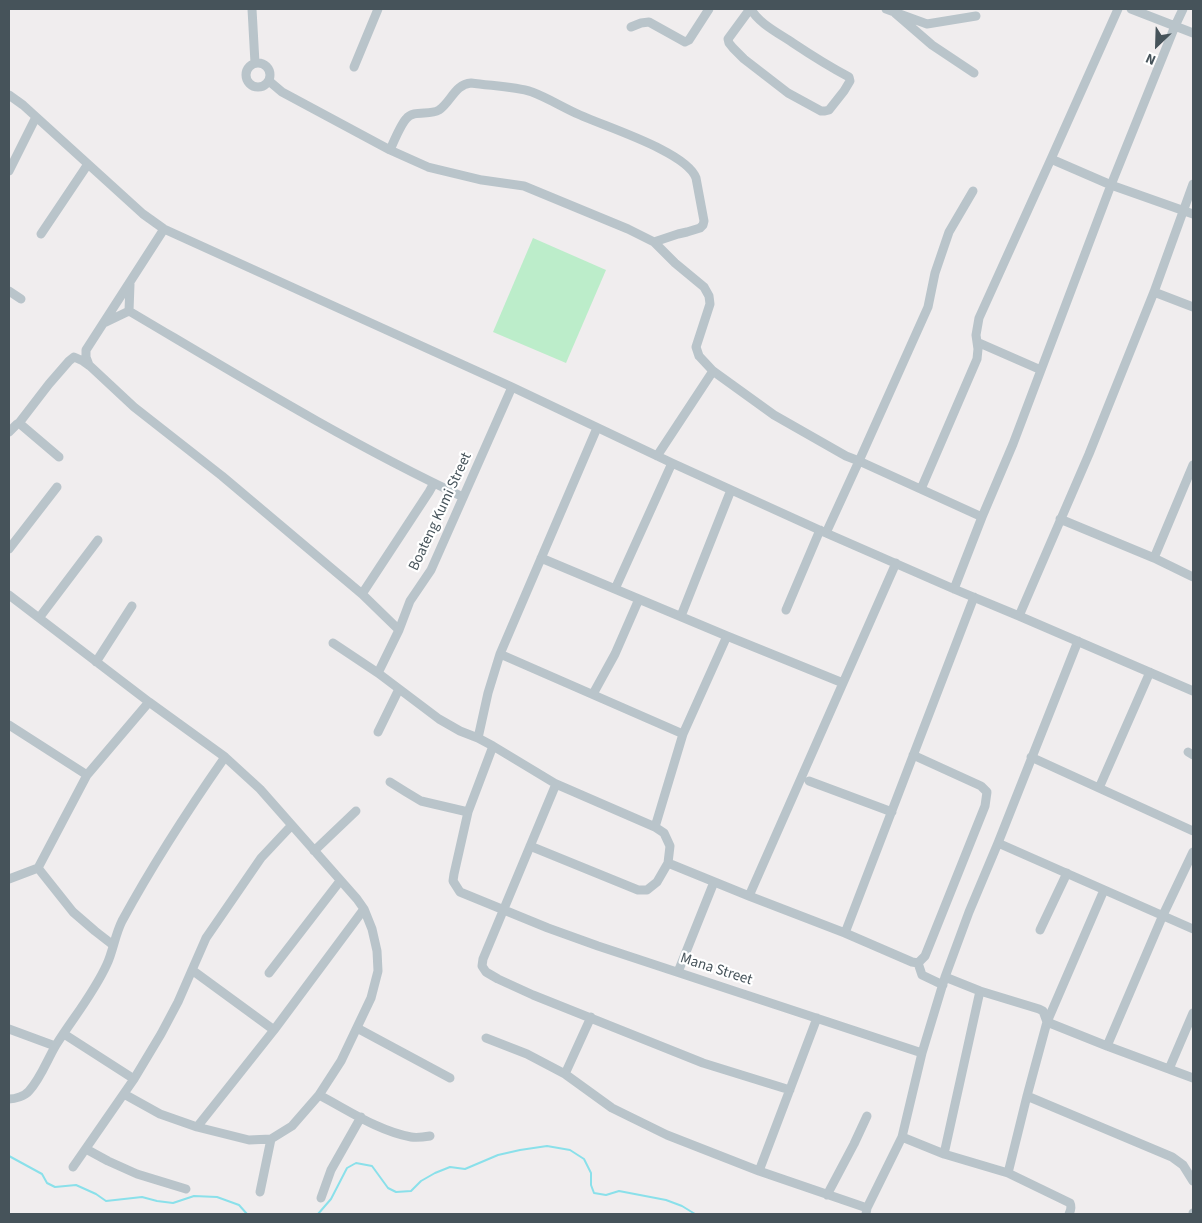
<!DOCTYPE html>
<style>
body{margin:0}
#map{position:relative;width:1202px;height:1223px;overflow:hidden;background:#f0edee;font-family:"Source Sans 3",sans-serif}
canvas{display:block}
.frame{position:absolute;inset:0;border:10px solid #46535a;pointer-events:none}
.north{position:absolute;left:1132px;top:20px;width:50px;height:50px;-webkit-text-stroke:4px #fff;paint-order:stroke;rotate:204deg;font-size:14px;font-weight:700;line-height:20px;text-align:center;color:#46535a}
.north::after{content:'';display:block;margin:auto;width:18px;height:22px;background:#46535a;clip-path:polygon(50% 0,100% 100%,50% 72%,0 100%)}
</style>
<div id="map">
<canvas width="1202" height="1223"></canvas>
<div class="frame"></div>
<div class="north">N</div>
</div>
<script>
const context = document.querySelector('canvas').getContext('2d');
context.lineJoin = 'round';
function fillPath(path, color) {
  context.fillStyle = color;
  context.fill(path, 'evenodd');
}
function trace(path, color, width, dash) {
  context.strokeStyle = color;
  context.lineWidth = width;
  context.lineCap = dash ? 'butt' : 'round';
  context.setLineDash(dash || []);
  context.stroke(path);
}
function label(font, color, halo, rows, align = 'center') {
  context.font = font + ' "Source Sans 3",sans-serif';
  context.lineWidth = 4.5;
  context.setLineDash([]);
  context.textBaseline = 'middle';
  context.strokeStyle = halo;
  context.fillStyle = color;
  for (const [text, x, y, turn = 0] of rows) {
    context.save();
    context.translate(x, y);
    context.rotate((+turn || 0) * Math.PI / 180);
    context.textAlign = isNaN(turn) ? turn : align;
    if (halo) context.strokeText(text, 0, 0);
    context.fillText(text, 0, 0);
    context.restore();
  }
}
fillPath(new Path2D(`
 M 533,238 L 606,270 L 566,363 L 493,332 Z`), '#bcedca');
trace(new Path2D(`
 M 9,1156 L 42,1174 L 47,1183 L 55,1187 L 76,1185 L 96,1194 L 106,1201 L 142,1197 L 157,1201 L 173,1203 L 194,1196 L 217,1197 L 239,1205 L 247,1214
 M 318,1214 L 331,1199 L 347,1168 L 356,1163 L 372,1166 L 388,1188 L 396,1192 L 411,1191 L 421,1181 L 435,1173 L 450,1167 L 465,1169 L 498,1155 L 520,1150 L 547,1146 L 570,1150 L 584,1159 L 591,1173 L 591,1185 L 594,1193 L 606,1195 L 619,1191 L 666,1200 L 682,1206 L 695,1214`), '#8ae0ea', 2);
trace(new Path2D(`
 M 252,9 L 255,63
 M 750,9 L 728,39 L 729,43 L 733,48 L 744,59 L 788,93 L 821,111 L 825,111 L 829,110 L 844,91 L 850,81 L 849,77 C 830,67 811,55 793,43 C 780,34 758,23 751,9
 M 886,9 L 927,24 L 976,16
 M 1131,9 L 1193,33
 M 895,13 L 932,45 L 974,73
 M 631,27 L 641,23 L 649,22 L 685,42 L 689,40 L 709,9
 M246 75a12 12 0 1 1 24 0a12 12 0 1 1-24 0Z
 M 354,67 L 378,9
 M 269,81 L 282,92 L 390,150 L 428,167 L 482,180 L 524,186 L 628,229 L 654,242 L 675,263 L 704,287 L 709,296 L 710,304 L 696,347 L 699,356 L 713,371 L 774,415 L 846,456 L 859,461 L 982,517
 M 9,95 L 23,105 L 143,214 L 164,229 L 512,387 L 672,463 L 826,533 L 954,589 L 1019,616 L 1193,691
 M 390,150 C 394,141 400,126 406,119 C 414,109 429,116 439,110 C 451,102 455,84 471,83 C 491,86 513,86 532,92 C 548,98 564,108 580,115 C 606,127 687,152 696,178 L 704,221 L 703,225 L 700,228 L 687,232 L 678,234 L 654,242
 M 1051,159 L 1111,185 L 1193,214
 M 9,171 L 36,117
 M 41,234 L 88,164
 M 9,291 L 21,299
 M 1154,292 L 1193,307
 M 129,311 C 239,376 348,443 463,497
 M 129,311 L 130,284
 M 104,323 L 129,311
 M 977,342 L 1041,370
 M 89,365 L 86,357 L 86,350 L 164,229
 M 9,432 L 17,424 L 19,423
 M 657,456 L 713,371
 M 59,457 L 19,423 L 49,384 L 69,361 L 74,357 L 83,361 L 90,366 L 134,407 L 222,476 L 362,594 L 399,630
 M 921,489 L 977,359 L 978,349 L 976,335 L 979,318 L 1051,159 L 1118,9
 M 1060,519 L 1154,558 L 1193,577
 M 826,533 L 859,461 L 928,307 L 935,273 L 949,232 L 973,191
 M 9,549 L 57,487
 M 541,558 L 727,636 L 843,683
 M 1154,558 L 1193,465
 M 615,589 L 672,463
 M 954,589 L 982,517 L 1013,444 L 1111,185 L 1175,26 L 1183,9
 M 362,594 L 429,492 L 434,483
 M 9,595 L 149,702 L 225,757 L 260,789 L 357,899 L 364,909 L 372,929 L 377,951 L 378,971 L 371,998 L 341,1061 L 319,1095 L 292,1126 L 271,1139 L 249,1140 L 197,1127 L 160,1114 L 124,1094
 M 786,610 L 820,530
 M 681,616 L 731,490
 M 1019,616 L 1089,454 L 1154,292 L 1193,184
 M 39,618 L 98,540
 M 333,643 L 378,673 L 439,719 L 460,731 L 478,738 L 493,746 L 556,784 L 655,827 L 664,833 L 670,846 L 668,863 L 657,882 L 647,890 L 638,890 L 530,846
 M 500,654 L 683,734
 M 96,662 L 132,606
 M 378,673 L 399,630 L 410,601 L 431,570 L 512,387
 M 593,694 L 615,654 L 639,599
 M 9,725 L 87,775
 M 378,732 L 399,689
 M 478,738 L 488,693 L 500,654 L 597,428
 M 493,746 L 468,812 L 454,874 L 453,881 L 460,892 L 548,928 L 598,946 L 922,1053
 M 1188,752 L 1193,755
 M 1031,757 L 1193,831
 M 809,781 L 892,812
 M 390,782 L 406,792 L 421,801 L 468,812
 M 556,784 L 483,959 L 482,966 L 486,972 L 498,979 L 533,995 L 703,1063 L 790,1090
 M 1099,788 L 1150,672
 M 655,827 L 683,734 L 727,636
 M 998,843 L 1193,929
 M 314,851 L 356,811
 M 668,863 L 749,896 L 845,933 L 912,962 L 918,963 L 925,956 L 985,806 L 987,792 L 981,786 L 913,755
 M 38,868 L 73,912 L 95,931 L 113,945
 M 9,879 L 38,868 L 87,775 L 149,702
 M 749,896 L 896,563
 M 1040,930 L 1067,873
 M 845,933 L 974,597
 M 918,963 L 922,975 L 943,985
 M 192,970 L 274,1030
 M 678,972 L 714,882
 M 269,973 L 340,881
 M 945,977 L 980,991 L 1039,1009 L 1043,1011 L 1047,1022 L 1107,1046 L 1193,1078
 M 357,1028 L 450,1078
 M 9,1029 L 55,1046
 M 64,1034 L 134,1079
 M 486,1038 L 527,1054 L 565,1074 L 612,1108 L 667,1135 L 759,1171 L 867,1208
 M 1107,1046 L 1163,915 L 1193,852
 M 1169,1069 L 1193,1013
 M 565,1074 L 591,1017
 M 319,1095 C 348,1110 378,1131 411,1137 C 417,1138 424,1137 430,1136
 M 1027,1096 L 1172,1157 L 1183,1165 L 1193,1181
 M 9,1099 C 15,1099 25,1096 29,1091 C 41,1078 47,1060 56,1045 C 73,1018 94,993 107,964 C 113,951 115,935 122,921 C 153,864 188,810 225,757
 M 197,1127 L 274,1030 L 364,909
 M 902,1137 L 944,1154 L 1008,1173 L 1070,1203 C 1072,1207 1071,1210 1069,1214
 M 86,1149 L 108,1161 L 137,1174 L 186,1189
 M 944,1154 L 980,991
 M 73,1167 L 134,1079 L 161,1034 L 178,1002 L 206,938 L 261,858 L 291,826
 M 759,1171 L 817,1018
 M 1008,1173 L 1027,1096 L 1047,1022 L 1104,890
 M 260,1192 L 271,1139
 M 827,1195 L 854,1144 L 867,1116
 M 321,1198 L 331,1170 L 361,1117
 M 866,1214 L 867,1208 L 902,1137 L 922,1053 L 945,977 L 969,912 L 998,843 L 1078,641
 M 1193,1214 L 1193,1213`), '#b9c4ca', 9);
label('15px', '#46535a', '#fff', [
 ["Boateng Kumi Street",441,512,-65],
 ["Mana Street",716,970,18]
]);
</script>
